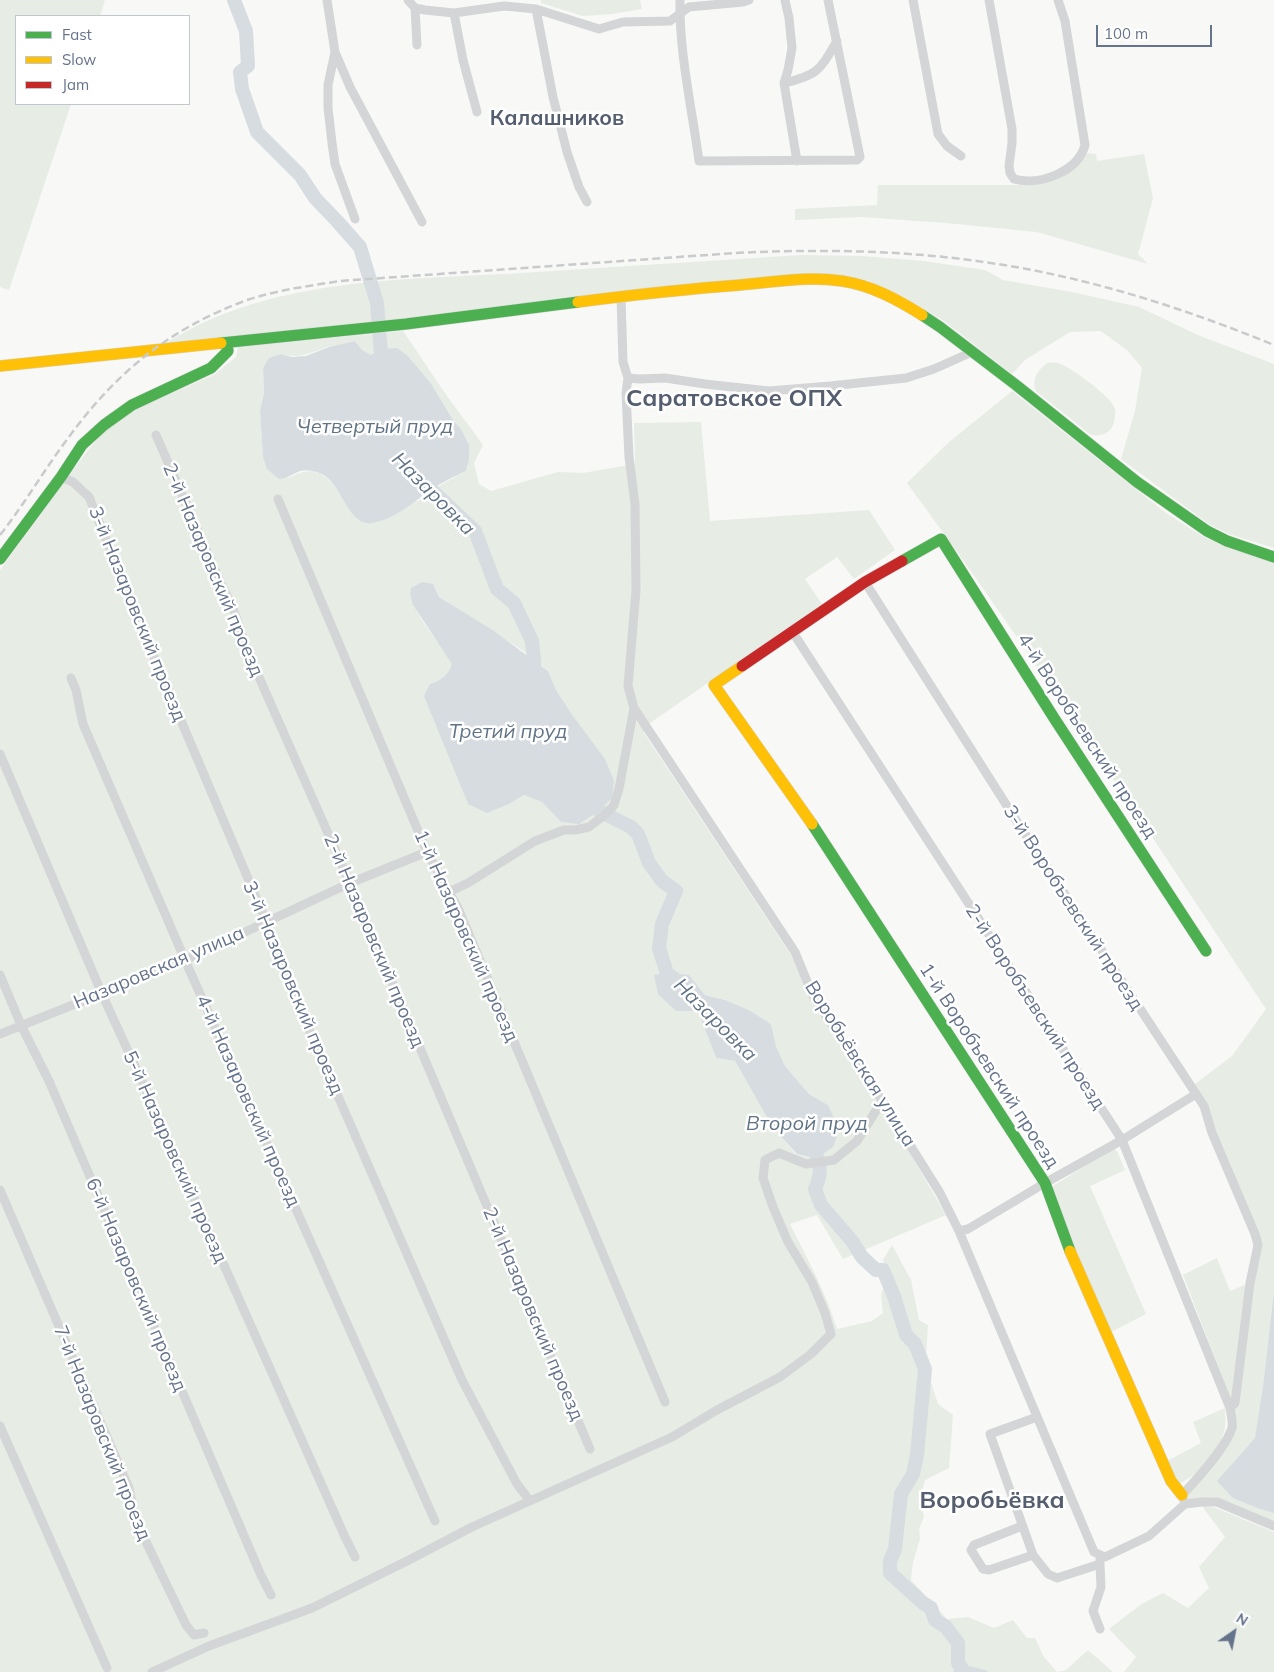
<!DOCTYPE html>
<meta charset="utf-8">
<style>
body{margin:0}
#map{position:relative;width:1274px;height:1672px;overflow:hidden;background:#f8f8f7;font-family:Mulish,sans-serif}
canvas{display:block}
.legend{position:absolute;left:15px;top:15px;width:175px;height:90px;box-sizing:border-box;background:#fff;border:1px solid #c1c7d1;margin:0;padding:6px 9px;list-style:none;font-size:15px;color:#65738b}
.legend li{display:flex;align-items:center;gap:10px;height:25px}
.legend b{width:25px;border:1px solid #c1c7d1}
.north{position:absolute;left:1209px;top:1607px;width:50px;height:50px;-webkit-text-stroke:4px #fff;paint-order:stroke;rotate:33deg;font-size:14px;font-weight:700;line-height:20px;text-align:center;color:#65738b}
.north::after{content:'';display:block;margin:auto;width:18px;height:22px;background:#65738b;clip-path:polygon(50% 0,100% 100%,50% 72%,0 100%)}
.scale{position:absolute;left:1096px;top:25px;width:116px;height:22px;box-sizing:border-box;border:2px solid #65738b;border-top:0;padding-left:6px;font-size:15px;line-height:18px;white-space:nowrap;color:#65738b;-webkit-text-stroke:4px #fff;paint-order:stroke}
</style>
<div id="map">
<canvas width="1274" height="1672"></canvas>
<ul class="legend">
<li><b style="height:6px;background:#4caf50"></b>Fast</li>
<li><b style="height:6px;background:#ffc107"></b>Slow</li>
<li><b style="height:6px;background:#c62828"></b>Jam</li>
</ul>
<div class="north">N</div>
<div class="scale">100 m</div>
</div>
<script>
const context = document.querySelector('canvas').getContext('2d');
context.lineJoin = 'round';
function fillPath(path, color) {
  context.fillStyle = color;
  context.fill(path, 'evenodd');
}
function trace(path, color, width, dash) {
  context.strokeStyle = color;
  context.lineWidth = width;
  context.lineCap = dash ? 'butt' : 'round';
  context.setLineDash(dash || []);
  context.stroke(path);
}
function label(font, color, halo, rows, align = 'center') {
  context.font = font + ' Mulish,sans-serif';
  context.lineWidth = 5;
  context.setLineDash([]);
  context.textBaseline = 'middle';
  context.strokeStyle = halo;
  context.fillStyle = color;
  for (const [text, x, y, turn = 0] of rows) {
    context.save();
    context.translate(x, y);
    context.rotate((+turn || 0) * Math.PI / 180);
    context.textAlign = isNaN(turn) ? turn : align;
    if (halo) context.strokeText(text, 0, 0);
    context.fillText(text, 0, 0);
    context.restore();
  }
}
fillPath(new Path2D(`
 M 0,0 L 105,0 L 100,16 L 16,16 L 16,104 L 71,104 L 9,290 L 0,287 Z
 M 541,0 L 640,0 L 642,9 L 612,14 L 583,16 L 541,3 Z
 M 1087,153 L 1096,154 L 1097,161 L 1144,154 L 1153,198 L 1138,254 L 1148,264 L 1037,232 L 946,223 L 861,217 L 795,220 L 795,209 L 877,205 L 878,185 L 1034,185 C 1060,179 1070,174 1087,153 Z
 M 801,255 L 862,256 L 924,261 L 985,270 L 1003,280 L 1072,292 L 1139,307 L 1200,336 L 1274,364 L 1274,548 L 1229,534 L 1210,525 L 1121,459 L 1135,411 L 1142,368 L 1127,350 L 1101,331 L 1070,332 L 1025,360 L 1012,374 L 944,321 L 917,305 L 867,280 L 843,276 L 476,311 L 162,346 C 265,277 402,280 521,273 C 614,267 708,261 801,255 Z
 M 403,331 L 447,396 L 483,445 L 474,463 L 479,484 L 491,491 L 558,472 L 583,473 L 635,464 L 634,423 L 701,422 L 710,521 L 869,510 L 895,550 L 854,579 L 837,557 L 805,579 L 822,604 L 650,723 L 644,733 L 791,955 L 809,997 L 885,1111 L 946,1215 L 843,1259 L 817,1215 L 790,1224 C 807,1258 826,1292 837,1329 L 872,1321 L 883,1313 L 881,1294 L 889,1275 L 883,1260 L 892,1245 L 911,1280 L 919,1320 L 928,1325 L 926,1358 L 931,1382 L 938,1404 L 953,1415 L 949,1468 L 925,1480 L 920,1499 L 924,1517 L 919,1529 L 920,1539 L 913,1562 L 911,1580 L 947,1619 L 968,1617 L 994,1628 L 1013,1620 L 1027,1638 L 1035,1638 L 1044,1657 L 1057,1672 L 1066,1670 L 1088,1650 L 1113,1672 L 988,1672 L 958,1663 L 953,1672 L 0,1672 L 0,570 L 88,450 L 107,428 L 134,410 L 215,374 L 236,357 L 238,347 ZM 355,341 L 362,350 L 371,355 L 380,349 L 408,356 L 430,382 L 453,420 L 461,429 L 469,445 L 466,471 L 432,490 L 418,501 L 346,504 C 330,478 319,461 288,478 L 263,457 L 260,411 L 264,393 L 263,368 L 281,354 C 301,359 309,353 328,347 C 336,345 346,344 355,341 ZM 433,584 L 439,597 L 522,650 L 548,671 L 556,690 L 573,716 L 599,811 L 579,823 L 561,822 L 542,802 L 524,795 L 509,804 L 468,804 L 458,777 L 430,684 C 441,680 448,676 453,665 C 439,641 418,621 410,595 ZM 689,975 L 705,995 L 725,1000 L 749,1010 L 771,1024 L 776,1046 L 785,1066 L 809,1094 L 828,1105 L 817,1157 L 796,1154 L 773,1128 L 735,1061 L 716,1058 L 698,1011 Z
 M 1047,363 C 1050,363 1055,362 1058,363 C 1070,366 1113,398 1115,409 C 1116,410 1115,416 1115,417 C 1113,431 1106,437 1091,435 L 1037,392 C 1030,381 1038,370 1047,363 Z
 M 1012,391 L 1166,513 L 1202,536 L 1225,546 L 1274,562 L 1274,1526 L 1217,1502 L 1185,1504 L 1182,1495 L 1232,1427 L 1231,1400 L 1183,1275 L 1217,1258 L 1230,1291 L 1250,1283 L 1255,1234 L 1191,1087 L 1232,1056 L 1266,1009 C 1149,832 1033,654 907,483 L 948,443 Z
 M 1114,1148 L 1117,1151 L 1125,1170 L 1090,1186 L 1146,1314 L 1111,1332 L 1075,1251 L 1052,1192 L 1053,1186 Z
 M 1225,1408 C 1225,1415 1226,1422 1225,1428 C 1219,1451 1202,1472 1181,1483 L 1176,1479 L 1167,1461 L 1201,1443 L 1193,1422 Z
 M 1201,1505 L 1216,1508 L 1274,1532 L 1274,1672 L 1124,1672 L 1136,1657 L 1109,1629 L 1140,1605 L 1163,1593 L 1188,1608 L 1209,1588 L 1199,1567 L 1225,1537 Z`), '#e7ece5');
fillPath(new Path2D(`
 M 355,341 L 362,350 L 371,355 L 380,349 L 397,348 L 408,356 L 430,382 L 453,420 L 461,429 L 469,445 L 469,458 L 466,471 C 455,476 443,482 432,489 C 413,502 396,519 372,523 C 348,528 340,478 319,473 C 315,471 305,470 300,471 C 292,474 289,478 279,479 L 267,469 L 263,457 L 260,411 L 264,393 L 263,368 L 269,358 L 281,354 L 292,357 L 306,356 L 329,347 Z
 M 422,582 L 433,584 L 439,597 L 494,631 L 548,671 L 556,690 L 573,716 L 605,759 L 614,781 L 612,798 L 599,811 L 579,824 L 561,822 L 542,802 L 524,795 L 509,804 L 487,813 L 468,804 L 424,696 L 430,684 C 441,680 448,676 452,664 L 413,605 L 410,595 L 411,588 Z
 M 667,973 L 689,975 L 705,995 L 725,1000 L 749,1010 L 771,1024 L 776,1046 L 785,1066 L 809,1094 L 828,1105 L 839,1130 L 833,1147 L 817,1158 L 797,1154 L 773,1128 L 735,1061 L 716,1058 L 698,1011 L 676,1011 L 658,994 L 654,975 Z
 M 1274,1292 L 1274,1513 L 1260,1509 L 1233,1498 L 1217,1481 L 1255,1438 L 1263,1387 Z
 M 958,1663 L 988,1671 L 988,1672 L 953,1672 Z`), '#d7dce1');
trace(new Path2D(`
 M 234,0 L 246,31 L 248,66 L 240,72 L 242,89 L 257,132 L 300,175 L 315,198 L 337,221 L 360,247 L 377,303 L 382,367
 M 418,477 L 475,531 L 497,589 L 514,603 L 532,641 L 534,660 L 534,677
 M 588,797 L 599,811 L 631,827 L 638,834 L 649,863 L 662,881 L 676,891 L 662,924 L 659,948 L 667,973 L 681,984
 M 814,1150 C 821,1165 822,1174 815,1189 L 821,1205 L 852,1241 L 862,1257 L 876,1270 L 883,1270 L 894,1296 L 906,1335 L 915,1344 L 925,1369 L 917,1455 L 913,1474 L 901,1494 L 895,1549 L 890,1561 L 890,1573 L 923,1603 L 931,1608 L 935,1620 L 946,1627 L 958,1643 L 958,1663 L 964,1672`), '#d7dce1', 14);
const fast = new Path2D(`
 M 922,315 L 940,327 L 1016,385 L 1137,482 L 1207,531 L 1227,541 L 1274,557
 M 221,343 L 406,324 L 578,302
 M 0,559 L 61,477 L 82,445 L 104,425 L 132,405 L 211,368 L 228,351 L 227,343
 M 902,561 L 941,539 L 1054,718 L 1206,951
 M 812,824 L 1045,1183 L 1070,1251`);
const slow = new Path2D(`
 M 578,302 C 632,295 686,289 740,285 C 774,282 808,276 842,281 C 871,285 898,300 922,315
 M 0,366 L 221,343
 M 742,666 L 714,685 L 812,824
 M 1070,1251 L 1171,1481 L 1182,1495`);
const jam = new Path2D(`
 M 742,666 L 865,582 L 902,561`);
trace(fast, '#d4d6d8', 12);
trace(slow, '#d4d6d8', 12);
trace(jam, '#d4d6d8', 12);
trace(new Path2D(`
 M 327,0 L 335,52 L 350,87 L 422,222
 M 408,0 L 415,8 L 425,10 L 454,13 L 504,6 L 536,9 L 599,29 L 623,22 L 670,21 L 689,7 L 743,2 L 749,0
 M 680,0 C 679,52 692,109 699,161 L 857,160 L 860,157 L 828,0
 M 785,0 L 789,18 L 792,48 L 788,70 L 784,83 L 797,161
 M 913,0 L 938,134 L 947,146 L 961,156
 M 989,0 L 1012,129 L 1012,143 L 1009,166 L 1010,173 L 1014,179 C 1039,186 1078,172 1085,145 L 1065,21 L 1058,0
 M 415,8 L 417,45
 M 536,9 L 553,97 L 567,152 L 579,187 L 587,202
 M 454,13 L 463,60 L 477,112
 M 335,52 L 328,85 L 328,108 L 332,143 L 335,164 L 355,219
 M 784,83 C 818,75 820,70 837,41
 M 621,297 L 623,362 L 628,378 L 626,393 L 629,457 L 635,504 L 636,590 L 628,686 L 634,708 L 795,952 L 813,996 L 885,1105 L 940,1193 L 959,1231 L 1094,1552 L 1105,1557 L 1149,1536 L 1185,1504 L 1202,1502 L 1217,1502 L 1274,1526
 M 628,378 L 640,379 L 665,378 L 705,384 L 769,391 L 830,386 L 906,378 L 934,369 L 972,352
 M 156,435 L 223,588 L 232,605 L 247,650 L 350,883 L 590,1449
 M 61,477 L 73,482 L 89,497 L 149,645 L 266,921 L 300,1009 L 462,1380 L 517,1484 L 530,1501
 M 278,499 L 427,852 L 458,908 L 665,1402
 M 865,582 L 1014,817 L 1204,1106 L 1212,1133 L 1255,1234 L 1258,1245 L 1250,1283 L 1235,1403 L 1230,1408 C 1231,1414 1233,1422 1232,1428 C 1225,1449 1197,1479 1182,1495 L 1183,1499
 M 792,631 L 1122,1140 L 1230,1408
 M 71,678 L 76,690 L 83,724 L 185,960 L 435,1521
 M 0,754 L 102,994 L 146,1090 L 345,1537 L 355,1557
 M 449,892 L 468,883 L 535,841 L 564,830 L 575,830 L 589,827 L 607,813 L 614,805 L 619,789 L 634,708
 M 0,975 L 21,1025 L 49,1081 L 260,1573 L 271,1595
 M 0,1034 L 185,960 L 350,883 L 427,852
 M 0,1190 L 129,1488 L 135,1519 L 186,1625 L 194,1635 L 204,1633
 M 959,1231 L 968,1229 L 1045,1183 L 1122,1140 L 1196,1094
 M 1037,1417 L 990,1434 L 1033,1555 L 1048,1574 L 1057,1578 L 1100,1564 L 1100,1556
 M 0,1426 L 107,1668
 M 1022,1526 L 974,1545 L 971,1550 L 983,1569 L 989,1570 L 1033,1555
 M 1100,1564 L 1101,1587 L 1093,1611 L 1100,1629
 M 152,1672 L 209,1646 L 312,1608 L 409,1560 L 472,1527 L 672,1437 L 717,1410 L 780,1377 L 811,1354 L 831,1334 L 825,1313 L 812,1282 L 788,1242 L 773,1207 L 763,1178 L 765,1160 L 779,1153 L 806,1164 L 834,1160 L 857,1141 L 877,1109 L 885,1105`), '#d4d5d6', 9);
trace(fast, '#4caf50', 11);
trace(slow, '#ffc107', 11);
trace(jam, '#c62828', 11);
trace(new Path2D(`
 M 0,535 C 23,506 41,475 63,445 C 113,375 166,330 247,300 C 277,290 309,286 340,281 L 735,253 C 819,249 902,250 984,262 C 1084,276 1181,307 1274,345`), '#c9cacc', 2.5, [8, 4]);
label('19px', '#65738b', '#fff', [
 ["2-й Назаровский проезд",213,570,67],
 ["3-й Назаровский проезд",137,614,68],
 ["4-й Воробъевский проезд",1087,736,57],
 ["3-й Воробъевский проезд",1073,908,57],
 ["1-й Назаровский проезд",466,936,66],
 ["2-й Назаровский проезд",374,941,67],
 ["Назаровская улица",159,968,-23],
 ["3-й Назаровский проезд",293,988,67],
 ["2-й Воробъевский проезд",1035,1007,57],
 ["Воробьёвская улица",860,1064,58],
 ["1-й Воробъевский проезд",989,1066,57],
 ["4-й Назаровский проезд",248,1101,66],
 ["5-й Назаровский проезд",175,1157,66],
 ["6-й Назаровский проезд",136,1285,67],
 ["2-й Назаровский проезд",533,1314,67],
 ["7-й Назаровский проезд",102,1433,68]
]);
label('italic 20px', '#617486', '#fff', [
 ["Четвертый пруд",375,427],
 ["Назаровка",433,494,45],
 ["Третий пруд",508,732],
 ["Назаровка",715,1020,45],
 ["Второй пруд",807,1124]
]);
label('bold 21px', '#545e6f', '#fff', [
 ["Калашников",557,119]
]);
label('bold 24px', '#545e6f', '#fff', [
 ["Саратовское ОПХ",734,399],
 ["Воробьёвка",992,1501]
]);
</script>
